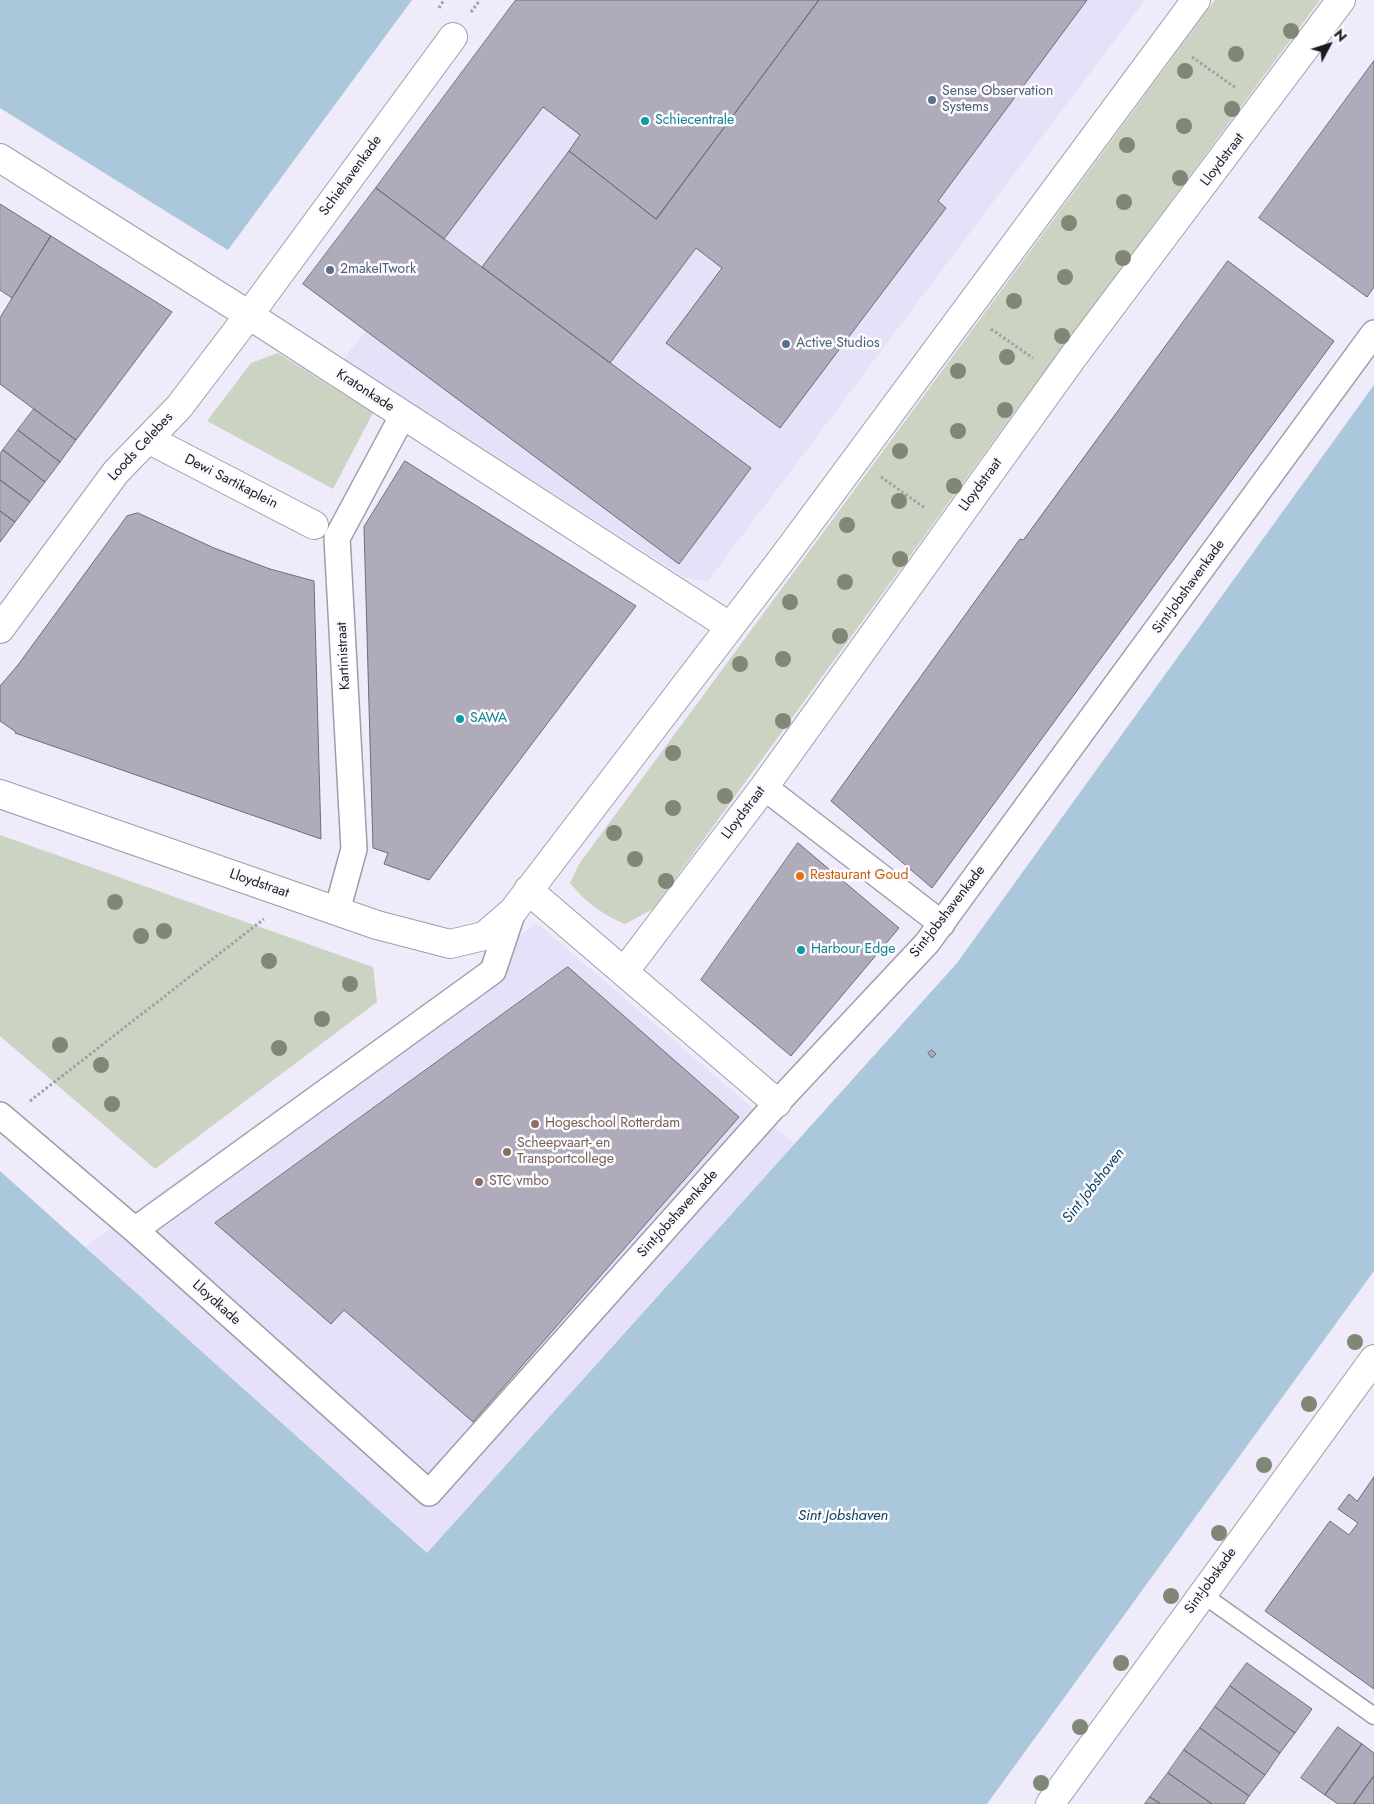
<!DOCTYPE html>
<style>
body{margin:0}
#map{position:relative;width:1374px;height:1804px;overflow:hidden;background:#efebfb;font-family:Jost,sans-serif}
canvas{display:block}
.north{position:absolute;left:1304px;top:20px;width:50px;height:50px;-webkit-text-stroke:4px #fbfafe;paint-order:stroke;rotate:50deg;font-size:14px;font-weight:700;line-height:20px;text-align:center;color:#1c1a20}
.north::after{content:'';display:block;margin:auto;width:18px;height:22px;background:#1c1a20;clip-path:polygon(50% 0,100% 100%,50% 72%,0 100%)}
</style>
<div id="map">
<canvas width="1374" height="1804"></canvas>
<div class="north">N</div>
</div>
<script>
const context = document.querySelector('canvas').getContext('2d');
context.lineJoin = 'round';
function fillPath(path, color) {
  context.fillStyle = color;
  context.fill(path, 'evenodd');
}
function trace(path, color, width, dash) {
  context.strokeStyle = color;
  context.lineWidth = width;
  context.lineCap = dash ? 'butt' : 'round';
  context.setLineDash(dash || []);
  context.stroke(path);
}
function label(font, color, halo, rows, align = 'center') {
  context.font = font + ' Jost,sans-serif';
  context.lineWidth = 5;
  context.setLineDash([]);
  context.textBaseline = 'middle';
  context.strokeStyle = halo;
  context.fillStyle = color;
  for (const [text, x, y, turn = 0] of rows) {
    context.save();
    context.translate(x, y);
    context.rotate((+turn || 0) * Math.PI / 180);
    context.textAlign = isNaN(turn) ? turn : align;
    if (halo) context.strokeText(text, 0, 0);
    context.fillText(text, 0, 0);
    context.restore();
  }
}
fillPath(new Path2D(`
 M 831,0 L 1145,0 L 708,581 L 686,578 L 343,360 L 547,93 Z
 M 537,923 L 794,1144 L 427,1553 L 85,1247 Z`), '#e6e0f8');
fillPath(new Path2D(`
 M 1215,0 L 1320,0 L 1019,406 L 653,909 L 625,924 C 603,915 585,902 570,883 L 579,864 Z
 M 278,353 L 373,413 L 333,489 L 207,421 L 251,363 Z
 M 0,835 L 373,967 L 377,1002 L 155,1169 L 0,1036 Z`), '#cbd4c2');
fillPath(new Path2D(`
 M 0,0 L 412,0 L 228,250 L 0,108 Z
 M 1374,385 L 1374,1271 L 987,1804 L 0,1804 L 0,1171 L 427,1553 L 957,963 Z`), '#abc7db');
const building = new Path2D(`
 M 516,0 L 819,0 L 656,219 L 569,151 L 580,135 L 543,107 L 444,239 L 376,188 Z
 M 819,0 L 1087,0 L 938,201 L 946,208 L 780,428 L 666,343 L 722,268 L 696,248 L 610,363 L 482,267 L 569,151 L 656,219 Z
 M 1374,61 L 1374,287 L 1367,297 L 1259,218 Z
 M 376,188 L 751,468 L 679,564 L 303,284 Z
 M 0,204 L 51,236 L 12,298 L 0,290 Z
 M 51,236 L 172,312 L 76,440 L 0,384 L 0,318 Z
 M 1228,261 L 1334,341 L 932,888 L 831,801 L 1020,539 L 1023,540 Z
 M 34,409 L 76,440 L 60,462 L 18,430 Z
 M 18,430 L 60,462 L 45,482 L 3,450 Z
 M 3,450 L 45,482 L 30,502 L 0,480 L 0,454 Z
 M 405,461 L 636,606 L 429,880 L 384,864 L 388,853 L 373,848 L 364,527 Z
 M 0,480 L 30,502 L 15,522 L 0,511 Z
 M 0,511 L 15,522 L 0,542 Z
 M 138,513 L 214,548 L 270,569 L 314,581 L 321,839 L 15,733 L 16,732 L 0,721 L 0,686 L 18,665 L 127,516 Z
 M 798,843 L 899,928 L 791,1056 L 701,980 Z
 M 568,967 L 739,1117 L 473,1422 L 344,1310 L 331,1324 L 215,1223 Z
 M 932,1050 L 936,1054 L 932,1058 L 928,1053 Z
 M 1374,1477 L 1374,1689 L 1265,1611 L 1330,1521 L 1349,1535 L 1358,1523 L 1338,1509 L 1349,1494 L 1357,1501 Z
 M 1247,1663 L 1312,1709 L 1295,1733 L 1230,1686 Z
 M 1230,1686 L 1295,1733 L 1280,1753 L 1215,1707 Z
 M 1215,1707 L 1280,1753 L 1265,1775 L 1200,1728 Z
 M 1338,1727 L 1362,1744 L 1325,1795 L 1301,1778 Z
 M 1200,1728 L 1265,1775 L 1249,1796 L 1184,1750 Z
 M 1362,1744 L 1374,1753 L 1374,1776 L 1354,1804 L 1338,1804 L 1325,1795 Z
 M 1184,1750 L 1249,1796 L 1244,1804 L 1212,1804 L 1168,1773 Z
 M 1168,1773 L 1212,1804 L 1161,1804 L 1150,1797 Z
 M 1374,1776 L 1374,1804 L 1354,1804 Z
 M 1150,1797 L 1161,1804 L 1145,1804 Z`);
fillPath(building, '#afabba');
trace(building, '#6f6b79', 1);
const service = new Path2D(`
 M 1202,1594 L 1374,1716`);
const pedestrian = new Path2D(`
 M 764,787 L 942,924
 M 337,911 L 354,849 L 337,538 L 403,415
 M 0,1115 L 135,1230 L 429,1493 L 777,1103 L 927,943 L 1374,333
 M 135,1230 L 493,971 L 513,911`);
const minor = new Path2D(`
 M 0,158 L 249,315 L 729,626
 M 148,439 L 314,525
 M 0,629 L 116,472 L 179,407 L 249,315 L 453,37
 M 0,794 L 377,925 L 450,944 L 484,936 L 513,911 L 785,555 L 1196,0
 M 528,890 L 777,1103
 M 624,972 L 764,787 L 1073,357 L 1341,0
 M 1050,1804 L 1374,1359`);
trace(service, '#a09cab', 19);
trace(pedestrian, '#a09cab', 28);
trace(minor, '#a09cab', 30);
trace(new Path2D(`
 M 439,8 L 444,0
 M 471,12 L 480,0
 M 1192,57 L 1236,88
 M 991,329 L 1033,358
 M 881,477 L 925,508
 M 30,1101 L 264,919`), '#a19daa', 3, [2.5, 2.5]);
trace(service, '#fff', 16);
trace(pedestrian, '#fff', 25);
trace(minor, '#fff', 28);
context.fillStyle = '#7f8776';
for (const [x, y] of [
 [1291,31],
 [1236,54],
 [1185,71],
 [1232,109],
 [1184,126],
 [1127,145],
 [1180,178],
 [1124,202],
 [1069,223],
 [1123,258],
 [1065,277],
 [1014,301],
 [1062,336],
 [1007,357],
 [958,371],
 [1005,410],
 [958,431],
 [900,451],
 [954,486],
 [899,501],
 [847,525],
 [900,559],
 [845,582],
 [790,602],
 [840,636],
 [783,659],
 [740,664],
 [783,721],
 [673,753],
 [725,796],
 [673,808],
 [614,833],
 [635,859],
 [666,881],
 [115,902],
 [164,931],
 [141,936],
 [269,961],
 [350,984],
 [322,1019],
 [60,1045],
 [279,1048],
 [101,1065],
 [112,1104],
 [1355,1342],
 [1309,1404],
 [1264,1465],
 [1219,1533],
 [1171,1596],
 [1121,1663],
 [1080,1727],
 [1041,1783]
]) {
  context.beginPath();
  context.arc(x, y, 8, 0, 2 * Math.PI);
  context.fill();
}
for (const [x, y, r, color] of [
 [932,100,5,"#5c6f8a"],
 [645,121,5,"#0f9aa8"],
 [330,270,5,"#5c6f8a"],
 [786,344,5,"#5c6f8a"],
 [460,719,5,"#0f9aa8"],
 [800,876,5,"#e8710a"],
 [801,950,5,"#0f9aa8"],
 [535,1124,5,"#8d6e63"],
 [507,1152,5,"#8d6e63"],
 [479,1182,5,"#8d6e63"]
]) {
  const dot = new Path2D();
  dot.arc(x, y, r, 0, 2 * Math.PI);
  context.fillStyle = color;
  context.fill(dot);
  trace(dot, '#fbfafe', 2);
}
label('14px', '#4e5e75', '#fbfafe', [
 ["Sense Observation",942,92],
 ["Systems",942,108],
 ["2makeITwork",340,270],
 ["Active Studios",796,344]
], 'left');
label('14px', '#0d838f', '#fbfafe', [
 ["Schiecentrale",655,121],
 ["SAWA",470,719],
 ["Harbour Edge",811,950]
], 'left');
label('14px', '#1c1a20', '#fbfafe', [
 ["Lloydstraat",1223,160,-53],
 ["Schiehavenkade",351,176,-54],
 ["Kratonkade",365,391,33],
 ["Loods Celebes",141,447,-47],
 ["Dewi Sartikaplein",231,482,27],
 ["Lloydstraat",981,485,-54],
 ["Sint-Jobshavenkade",1189,587,-54],
 ["Kartinistraat",344,656,-93],
 ["Lloydstraat",744,813,-53],
 ["Lloydstraat",259,884,19],
 ["Sint-Jobshavenkade",948,912,-52],
 ["Sint-Jobshavenkade",678,1214,-48],
 ["Lloydkade",216,1303,42],
 ["Sint-Jobskade",1211,1581,-54]
]);
label('14px', '#c56008', '#fbfafe', [
 ["Restaurant Goud",810,876]
], 'left');
label('14px', '#785e54', '#fbfafe', [
 ["Hogeschool Rotterdam",545,1124],
 ["Scheepvaart- en",517,1144],
 ["Transportcollege",517,1160],
 ["STC vmbo",489,1182]
], 'left');
label('italic 15px', '#093f5b', '#fbfafe', [
 ["Sint Jobshaven",1094,1186,-52],
 ["Sint Jobshaven",843,1516]
]);
</script>
